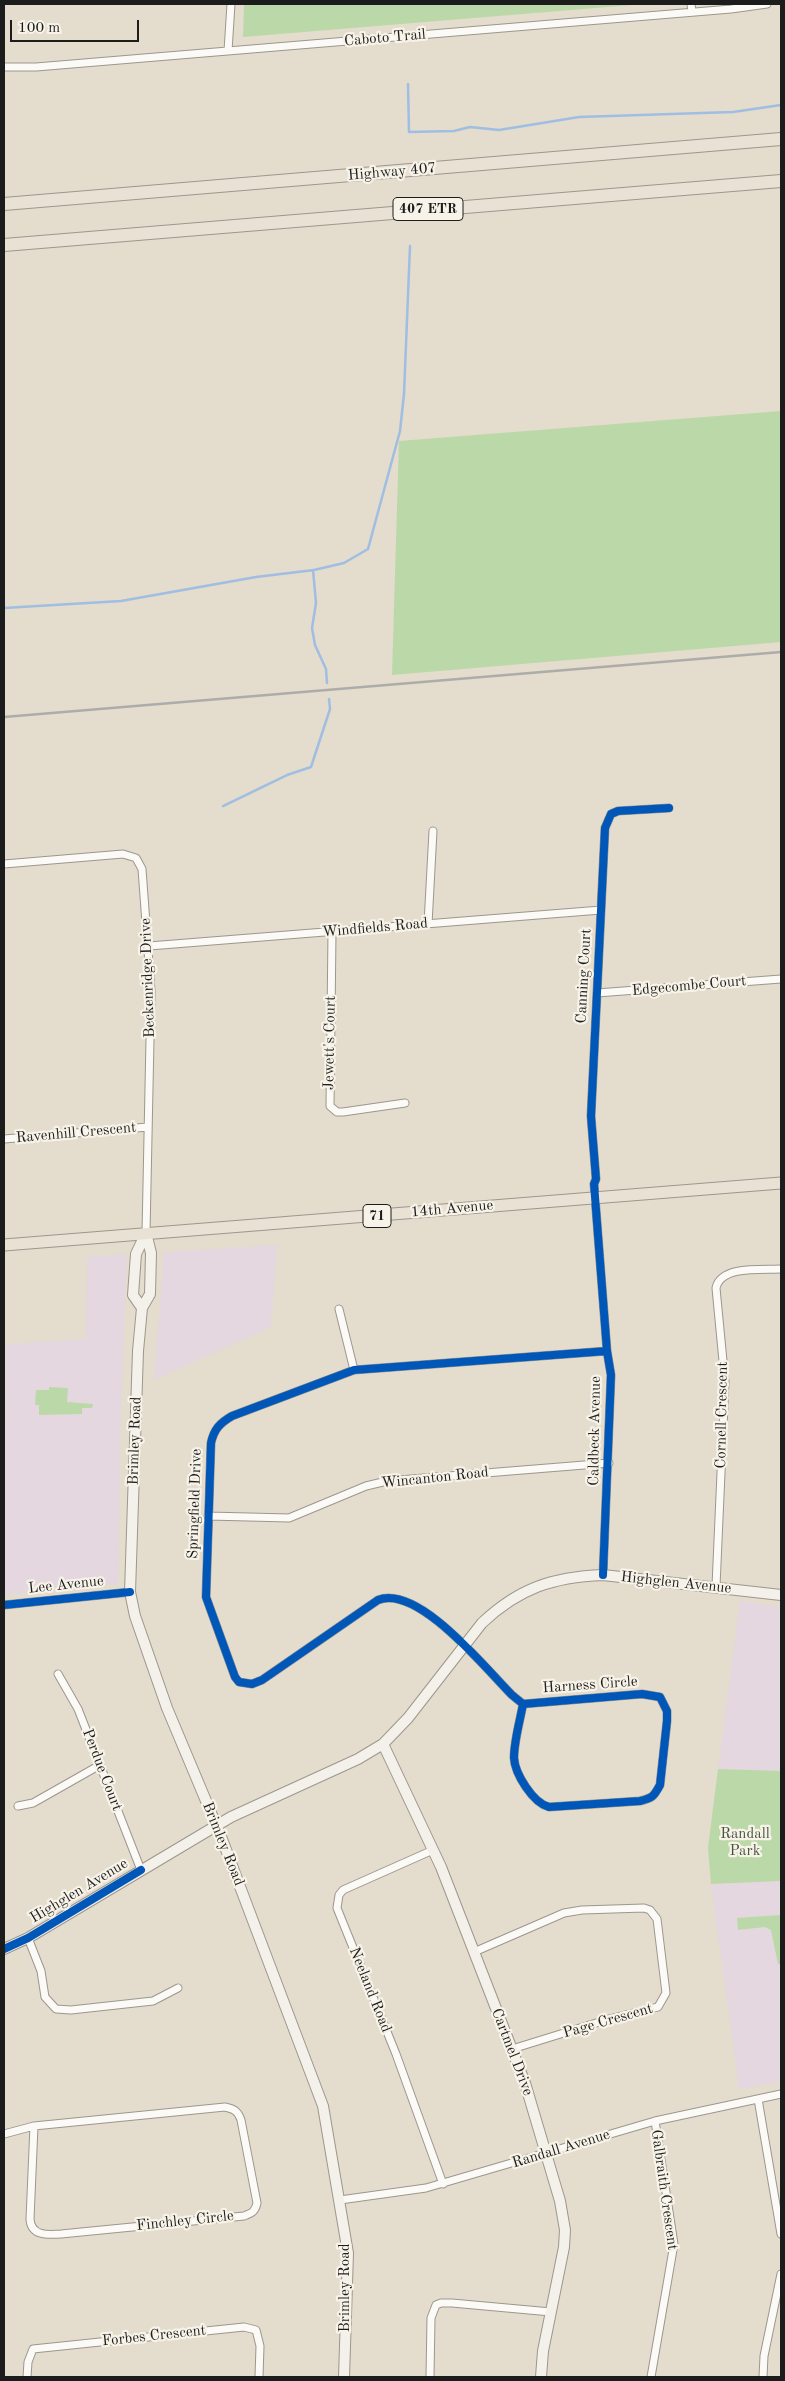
<!DOCTYPE html>
<style>
body{margin:0}
#map{position:relative;width:785px;height:2381px;overflow:hidden;background:#e4dccc;font-family:"Old Standard TT",serif}
canvas{display:block}
.frame{position:absolute;inset:0;border:5px solid #1c1c1c;pointer-events:none}
.scale{position:absolute;left:10px;top:20px;width:129px;height:22px;box-sizing:border-box;border:2px solid #1c1c1c;border-top:0;padding-left:6px;font-size:15px;line-height:18px;white-space:nowrap;color:#1c1c1c;-webkit-text-stroke:4px #f7f3e8;paint-order:stroke}
</style>
<div id="map">
<canvas width="785" height="2381"></canvas>
<div class="frame"></div>
<div class="scale">100 m</div>
</div>
<script>
const context = document.querySelector('canvas').getContext('2d');
context.lineJoin = 'round';
function fillPath(path, color) {
  context.fillStyle = color;
  context.fill(path, 'evenodd');
}
function trace(path, color, width, dash) {
  context.strokeStyle = color;
  context.lineWidth = width;
  context.lineCap = dash ? 'butt' : 'round';
  context.setLineDash(dash || []);
  context.stroke(path);
}
function label(font, color, halo, rows, align = 'center') {
  context.font = font + ' "Old Standard TT",serif';
  context.lineWidth = 4.5;
  context.setLineDash([]);
  context.textBaseline = 'middle';
  context.strokeStyle = halo;
  context.fillStyle = color;
  for (const [text, x, y, turn = 0] of rows) {
    context.save();
    context.translate(x, y);
    context.rotate((+turn || 0) * Math.PI / 180);
    context.textAlign = isNaN(turn) ? turn : align;
    if (halo) context.strokeText(text, 0, 0);
    context.fillText(text, 0, 0);
    context.restore();
  }
}
fillPath(new Path2D(`
 M 277,1245 L 271,1327 L 154,1380 L 164,1252 Z
 M 127,1254 L 120,1440 L 118,1584 L 4,1595 L 6,1344 L 86,1339 L 87,1257 Z
 M 740,1601 L 781,1607 L 781,1771 L 718,1769 Z
 M 781,1881 L 781,2081 L 739,2090 L 711,1884 Z`), '#e5d7e0');
fillPath(new Path2D(`
 M 244,4 L 644,4 L 243,37 Z
 M 781,411 L 781,642 L 392,675 L 399,441 Z
 M 49,1387 L 68,1388 L 67,1402 L 93,1404 L 92,1408 L 82,1408 L 82,1414 L 39,1415 L 39,1405 L 35,1405 L 36,1390 L 49,1390 Z
 M 718,1769 L 781,1771 L 781,1881 L 711,1884 L 708,1848 Z
 M 781,1915 L 781,1964 L 778,1964 L 771,1930 L 765,1927 L 738,1930 L 737,1918 Z`), '#bbd8a8');
trace(new Path2D(`
 M 408,84 L 409,132 L 454,131 L 470,127 L 499,130 L 579,117 L 733,112 L 781,105
 M 313,570 L 316,603 L 312,628 L 315,645 L 326,669 L 327,683
 M 4,608 L 121,601 L 256,577 L 314,570 L 344,563 L 368,549 L 400,431 L 404,394 L 410,246
 M 223,806 L 287,775 L 311,767 L 330,709 L 329,699`), '#9fbee2', 2.5);
const street = new Path2D(`
 M 691,4 L 692,12
 M 228,51 L 231,4
 M 4,67 L 36,67 L 731,9 L 767,4
 M 4,864 L 123,854 L 136,858 L 142,869 L 151,991 L 146,1233
 M 428,924 L 433,831
 M 332,932 L 330,1106 L 337,1112 L 343,1112 L 405,1103
 M 149,946 L 601,910
 M 597,993 L 781,979
 M 4,1139 L 148,1127
 M 339,1309 L 354,1370
 M 208,1516 L 289,1518 L 366,1486 L 387,1481 L 609,1463
 M 603,1575 L 611,1375 L 607,1351 L 594,1184 L 596,1179 L 591,1116 L 605,828 L 611,814 L 618,811 L 669,808
 M 716,1586 L 725,1382 L 716,1288 C 721,1265 763,1270 781,1269
 M 4,1605 L 130,1592
 M 58,1674 L 78,1709 L 141,1870
 M 523,1704 C 520,1721 514,1741 514,1758 C 515,1774 533,1803 549,1807 L 640,1801 C 653,1798 654,1796 660,1785 L 667,1721 L 667,1711 L 660,1697 L 642,1694 L 523,1704 L 512,1695 C 486,1669 418,1584 378,1600 L 262,1680 L 252,1684 L 239,1682 L 235,1677 L 206,1597 L 211,1443 C 214,1429 220,1423 232,1416 L 354,1370 L 607,1351
 M 18,1806 L 33,1803 L 100,1765
 M 433,1850 L 343,1890 L 339,1895 L 337,1908 L 396,2054 L 443,2184
 M 28,1938 L 41,1971 L 45,1997 L 56,2009 L 71,2010 L 153,2001 L 178,1988
 M 474,1952 L 564,1913 L 582,1910 L 644,1908 L 650,1910 L 657,1919 L 666,1993 L 658,2007 L 609,2019 L 512,2049
 M 758,2099 L 781,2234
 M 4,2134 L 34,2126 L 225,2107 C 234,2109 238,2111 241,2120 L 257,2203 C 255,2212 252,2213 244,2216 L 61,2234 C 47,2235 31,2236 30,2219 L 34,2126
 M 340,2200 L 426,2188 L 655,2121 L 781,2094
 M 27,2377 L 28,2362 L 33,2349 L 244,2327 L 256,2330 L 260,2346 L 259,2377
 M 430,2377 L 431,2318 L 436,2305 L 441,2303 L 452,2303 L 551,2312
 M 651,2377 L 674,2244 L 655,2121
 M 763,2377 L 764,2356 L 781,2274`);
const secondary = new Path2D(`
 M 146,1233 L 151,1253 L 150,1294 L 142,1308 L 138,1351 L 130,1592 L 135,1616 L 167,1708 L 222,1839 L 323,2106 L 348,2253 L 344,2377
 M 142,1308 L 133,1295 L 136,1254 L 146,1233
 M 383,1744 L 441,1867 L 525,2083 L 560,2201 L 565,2230 L 564,2247 L 543,2351 L 541,2377
 M 4,1949 L 28,1938 L 231,1817 L 358,1759 L 383,1744 L 408,1718 L 482,1623 C 519,1588 553,1577 603,1575 L 781,1595`);
const primary = new Path2D(`
 M 4,1245 L 781,1183`);
const highway = new Path2D(`
 M 4,204 L 781,139
 M 4,245 L 781,181`);
trace(street, '#9c978e', 9);
trace(secondary, '#9c978e', 12);
trace(primary, '#9c978e', 13);
trace(highway, '#9c978e', 14);
trace(street, '#fbfaf7', 7);
trace(secondary, '#f4f0ea', 10);
trace(primary, '#eae1d5', 11);
trace(highway, '#eae1d5', 12);
trace(new Path2D(`
 M 4,717 L 781,652`), '#aeacaa', 2.5);
trace(new Path2D(`
 M 603,1575 L 611,1375 L 607,1351 L 594,1184 L 596,1179 L 591,1116 L 605,828 L 611,814 L 618,811 L 669,808
 M 4,1605 L 130,1592
 M 523,1704 C 520,1721 514,1741 514,1758 C 515,1774 533,1803 549,1807 L 640,1801 C 653,1798 654,1796 660,1785 L 667,1721 L 667,1711 L 660,1697 L 642,1694 L 523,1704 L 512,1695 C 486,1669 418,1584 378,1600 L 262,1680 L 252,1684 L 239,1682 L 235,1677 L 206,1597 L 211,1443 C 214,1429 220,1423 232,1416 L 354,1370 L 607,1351
 M 4,1949 L 28,1938 L 141,1870`), '#0057b8', 8);
for (const [x, y, w] of [
 [428,209,70],
 [377,1216,28]
]) {
  const box = new Path2D();
  box.roundRect(x - w / 2, y - 11.5, w, 23, 4);
  context.fillStyle = '#f7f3e8';
  context.fill(box);
  trace(box, '#1c1c1c', 1);
}
label('bold 14px', '#1c1c1c', null, [
 ["407 ETR",428,209],
 ["71",377,1216]
]);
label('15px', '#1c1c1c', '#f7f3e8', [
 ["Caboto Trail",385,38,-5],
 ["Highway 407",392,172,-5],
 ["Windfields Road",375,928,-5],
 ["Canning Court",584,976,-87],
 ["Beckenridge Drive",148,978,-92],
 ["Edgecombe Court",689,986,-5],
 ["Jewett's Court",330,1043,-89],
 ["Ravenhill Crescent",76,1133,-5],
 ["14th Avenue",452,1209,-5],
 ["Cornell Crescent",722,1415,-89],
 ["Caldbeck Avenue",595,1431,-89],
 ["Brimley Road",135,1441,-88],
 ["Wincanton Road",435,1478,-6],
 ["Springfield Drive",195,1504,-88],
 ["Highglen Avenue",676,1583,6],
 ["Lee Avenue",66,1585,-6],
 ["Harness Circle",590,1685,-4],
 ["Perdue Court",102,1770,69],
 ["Brimley Road",223,1844,68],
 ["Highglen Avenue",79,1891,-31],
 ["Neeland Road",370,1990,68],
 ["Page Crescent",608,2021,-16],
 ["Cartmel Drive",512,2052,69],
 ["Randall Avenue",561,2149,-17],
 ["Galbraith Crescent",664,2190,82],
 ["Finchley Circle",185,2221,-6],
 ["Brimley Road",345,2288,-90],
 ["Forbes Crescent",154,2336,-6]
]);
label('15px', '#42543d', '#f7f3e8', [
 ["Randall",745,1834],
 ["Park",745,1851]
]);
</script>
